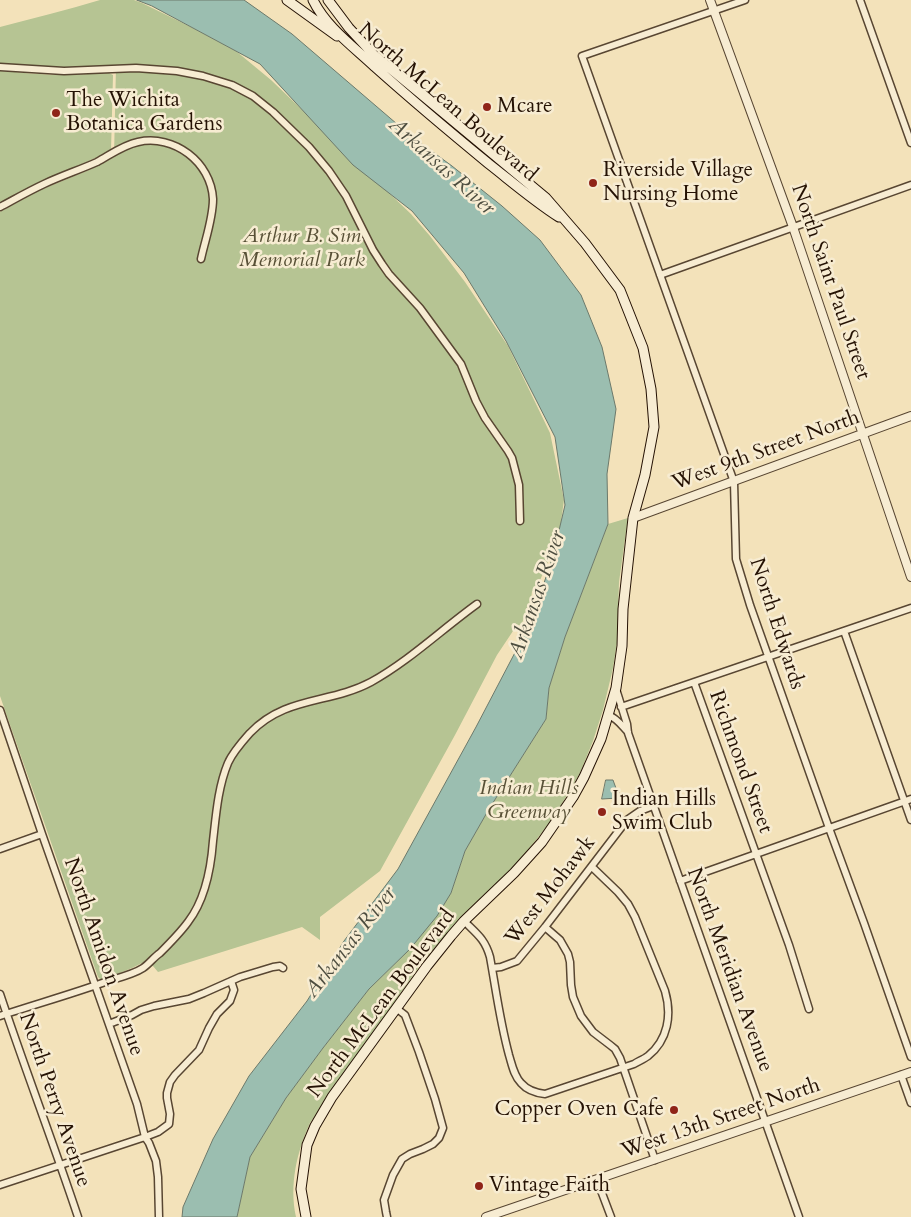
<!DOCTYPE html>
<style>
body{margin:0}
canvas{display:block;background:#f3e2ba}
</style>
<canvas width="911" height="1217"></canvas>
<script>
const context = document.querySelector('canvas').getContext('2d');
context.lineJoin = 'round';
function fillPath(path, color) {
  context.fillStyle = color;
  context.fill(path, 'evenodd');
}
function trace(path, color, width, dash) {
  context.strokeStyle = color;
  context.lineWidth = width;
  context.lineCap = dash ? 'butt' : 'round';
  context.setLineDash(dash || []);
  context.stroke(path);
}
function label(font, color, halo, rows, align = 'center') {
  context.font = font + ' Cardo,serif';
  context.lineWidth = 5;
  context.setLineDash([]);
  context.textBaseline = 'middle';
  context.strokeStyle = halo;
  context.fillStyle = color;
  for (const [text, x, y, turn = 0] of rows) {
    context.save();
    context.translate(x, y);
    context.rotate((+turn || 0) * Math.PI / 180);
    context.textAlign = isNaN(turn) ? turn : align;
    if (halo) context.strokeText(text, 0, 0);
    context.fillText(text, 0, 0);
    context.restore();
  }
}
fillPath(new Path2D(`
 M 100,0 L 134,0 L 142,3 L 193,28 L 236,51 L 271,80 L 411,214 L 430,236 L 465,282 L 508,346 L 550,433 L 564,500 L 559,536 L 535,592 L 532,591 L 531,600 L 522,623 L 513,631 L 497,655 L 455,735 L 380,871 L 320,917 L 320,940 L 302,927 L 158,972 L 148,960 L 132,968 L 105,979 L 100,979 L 98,977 L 0,696 L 0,212 L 38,191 L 89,170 L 114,157 L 116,66 L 82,68 L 0,65 L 0,27 C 33,18 67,10 100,0 Z
 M 0,71 C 13,71 26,74 39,74 C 62,76 86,74 109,73 L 113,75 L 111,151 L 19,192 L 0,203 Z
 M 628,518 L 619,582 L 617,643 L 613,668 L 603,710 L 593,741 L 580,773 L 553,819 L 515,866 L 468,910 L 445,936 L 423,961 L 310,1123 C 297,1152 289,1184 296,1217 L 237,1217 L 250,1157 L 286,1098 L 323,1048 L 369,989 L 410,949 L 451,893 L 465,851 L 489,809 L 546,719 L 549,688 L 565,637 L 608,524 Z`), '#b6c493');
const water = new Path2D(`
 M 137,0 L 244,0 L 292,34 L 411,136 L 452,166 L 502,206 L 540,240 L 581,295 L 602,347 L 616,409 L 607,474 L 608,524 L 565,637 L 549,688 L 546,719 L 489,809 L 465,851 L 451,893 L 437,916 L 410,949 L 369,989 L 323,1048 L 286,1098 L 250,1157 L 237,1217 L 182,1217 L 183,1207 L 213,1139 L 249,1076 L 307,1001 L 344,941 L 398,869 L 476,727 L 531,622 L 553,556 L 565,505 L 555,437 L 506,341 L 464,273 L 412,211 L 353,165 L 260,64 L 152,6 Z
 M 606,780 L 613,780 L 617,791 L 619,792 L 618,798 L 602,799 Z`);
fillPath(water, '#9bbeb0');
trace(water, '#6c796b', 1);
const minor = new Path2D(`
 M 745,0 L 582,56 L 734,482 L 736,559 L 750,605 L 829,828 L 864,923 L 911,1057
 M 860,0 L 911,143
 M 0,67 L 64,71 L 136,68 L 177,71 L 203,76 L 232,85 L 253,96 L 273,112 L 309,147 L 329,171 L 346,196 L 373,250 L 382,264 L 389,274 L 420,308 L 461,364 L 476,401 L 485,418 L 508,451 L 512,458 L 519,485 L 520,521
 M 0,207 C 15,199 29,191 44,184 C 61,176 79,170 97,162 C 110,155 123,145 138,142 C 174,134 211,162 213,199 C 213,219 205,240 201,259
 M 660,275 L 911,185
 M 844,631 L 911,820
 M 694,682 L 789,945 L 809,1009
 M 616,689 L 627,724 L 628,733 L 799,1217
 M 621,707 L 911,608
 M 0,710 L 42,834 L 137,1104 L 145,1137 L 149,1143 L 156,1161 L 158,1177 L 159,1217
 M 608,715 C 617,718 622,726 628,732
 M 0,849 L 42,834
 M 680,881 L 911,799
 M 464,921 C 477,934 485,939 490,957 C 496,990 500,1022 509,1055 C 512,1065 514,1076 521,1083 C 527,1090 536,1093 545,1094 L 634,1064 C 639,1061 644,1059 648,1056 C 668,1040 672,1015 665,991 L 635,917 L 628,904 L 618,892 L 592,867
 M 545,927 L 560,940 L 568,954 L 570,962 L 571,985 L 573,997 L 581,1016 L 593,1032 L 610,1045 L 615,1049 L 620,1058 L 655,1160
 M 492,968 L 501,967 L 517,961 L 545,927 L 627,820 L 640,811 L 653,806
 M 0,994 C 25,1069 53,1142 78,1217
 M 0,1016 C 36,1004 72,994 108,981 C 118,978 134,974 143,968 C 149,964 154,957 160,953 C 170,943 180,933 188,922 C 205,900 211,868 213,841 C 216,815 218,787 228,763 C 233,752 242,742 250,733 C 285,696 330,704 371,682 C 409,661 441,630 477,604
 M 109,1024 L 132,1015 L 141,1010 L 154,1006 L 189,999 L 204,993 L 240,977 L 273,967 L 280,966 L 283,968
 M 901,1075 L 911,1103
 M 597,1180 L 611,1217
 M 0,1185 L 145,1137 L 158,1132 L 169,1124 L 170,1114 L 167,1098 L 167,1093 L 170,1082 L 175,1075 L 199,1050 L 209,1028 L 217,1014 L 230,1001 L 234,990 L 231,981
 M 387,1217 L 386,1212 L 384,1200 L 393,1175 L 402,1159 L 410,1154 L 423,1149 L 433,1144 L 439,1138 L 443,1128 L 435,1099 L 419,1052 L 405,1015 L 396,1008`);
const tertiary = new Path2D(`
 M 710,0 L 793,227 L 911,577
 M 633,518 L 911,416
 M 486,1217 L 911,1072`);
const secondary = new Path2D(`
 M 287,0 L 337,36
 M 313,0 C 326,27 354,47 375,67 C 412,100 450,132 489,164 C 512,182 534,201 559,217
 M 306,1217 L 301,1189 L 307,1145 L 315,1126 L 332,1097 L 427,966 L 451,936 L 464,921 L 514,873 L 542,842 L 573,797 L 584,777 L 601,739 L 616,688 L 622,646 L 623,609 L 633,518 L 645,475 L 654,427 L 651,389 L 643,348 L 620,290 L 585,243 L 546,198 L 374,55 L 349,28 L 328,0`);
trace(minor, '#584632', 9);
trace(tertiary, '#584632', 10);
trace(secondary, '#251204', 11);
trace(minor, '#f7ecd2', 6);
trace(tertiary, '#f7ecd2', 8);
trace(secondary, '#f7ecd2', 9);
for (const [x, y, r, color] of [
 [487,107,5,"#8f2418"],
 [56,113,5,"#8f2418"],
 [593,183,5,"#8f2418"],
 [602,812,5,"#8f2418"],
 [674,1110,5,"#8f2418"],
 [479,1186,5,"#8f2418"]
]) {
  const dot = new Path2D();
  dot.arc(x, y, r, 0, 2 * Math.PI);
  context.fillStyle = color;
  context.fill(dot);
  trace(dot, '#f7ecd2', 2);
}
label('21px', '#251204', '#f7ecd2', [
 ["The Wichita",66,101],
 ["Botanica Gardens",66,125],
 ["Mcare",497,107],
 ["Riverside Village",603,171],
 ["Nursing Home",603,195],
 ["Indian Hills",612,800],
 ["Swim Club",612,824],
 ["Copper Oven Cafe",664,1110,"right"],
 ["Vintage Faith",489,1186]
], 'left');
label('21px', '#251204', '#f7ecd2', [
 ["North McLean Boulevard",447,103,41],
 ["North Saint Paul Street",830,282,71],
 ["West 9th Street North",766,451,-20],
 ["North Edwards",776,624,72],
 ["Richmond Street",740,762,70],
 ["West Mohawk",551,891,-52],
 ["North Amidon Avenue",103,957,71],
 ["North Meridian Avenue",729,970,70],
 ["North McLean Boulevard",382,1004,-53],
 ["North Perry Avenue",54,1100,71],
 ["West 13th Street North",721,1119,-19]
]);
label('italic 21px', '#585036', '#f7ecd2', [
 ["Arthur B. Sim",302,237],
 ["Memorial Park",302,261],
 ["Indian Hills",529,789],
 ["Greenway",529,813]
]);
label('italic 22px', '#4e4e40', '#f7ecd2', [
 ["Arkansas River",441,167,42],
 ["Arkansas River",538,595,-71],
 ["Arkansas River",351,943,-52]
]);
</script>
